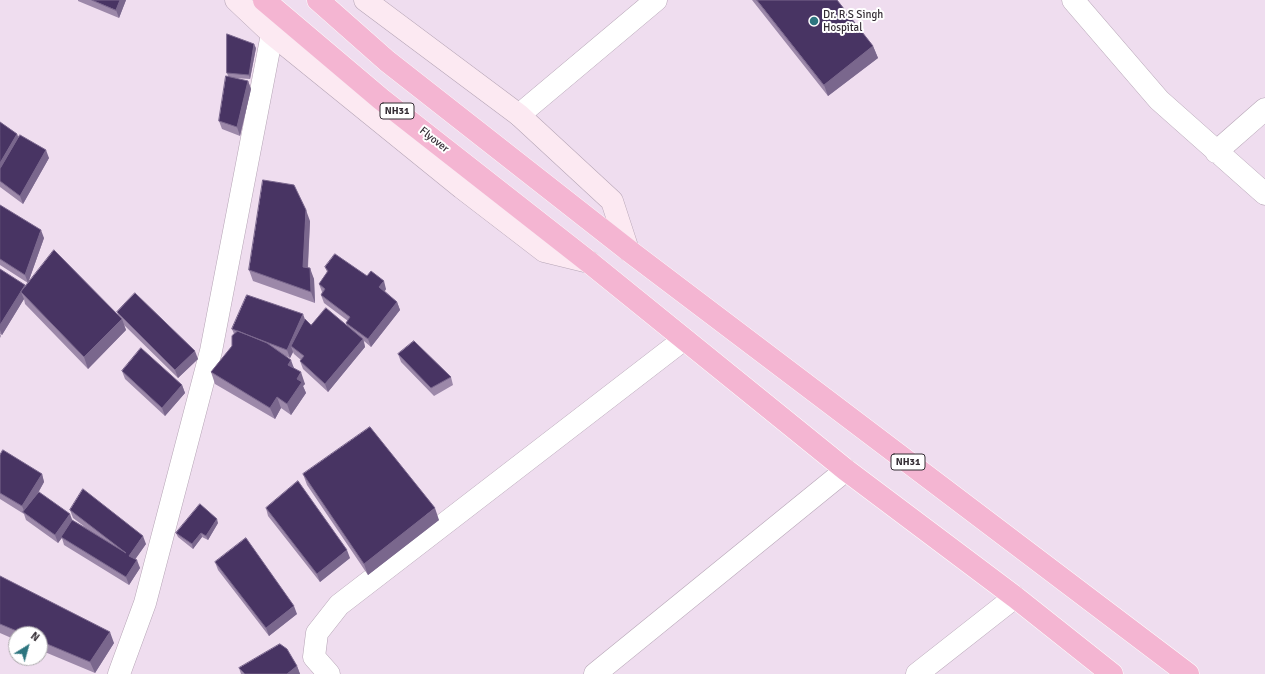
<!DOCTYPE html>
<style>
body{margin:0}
#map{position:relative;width:1265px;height:674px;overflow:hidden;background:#efddef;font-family:Signika,sans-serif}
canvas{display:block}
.north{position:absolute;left:8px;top:626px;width:40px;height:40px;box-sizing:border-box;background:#fff;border:1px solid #aeabae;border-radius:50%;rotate:37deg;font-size:11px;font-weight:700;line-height:16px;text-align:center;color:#352e35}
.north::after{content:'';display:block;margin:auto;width:14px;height:18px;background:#2d757f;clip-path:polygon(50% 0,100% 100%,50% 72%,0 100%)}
</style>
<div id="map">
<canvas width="1265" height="674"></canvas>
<div class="north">N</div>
</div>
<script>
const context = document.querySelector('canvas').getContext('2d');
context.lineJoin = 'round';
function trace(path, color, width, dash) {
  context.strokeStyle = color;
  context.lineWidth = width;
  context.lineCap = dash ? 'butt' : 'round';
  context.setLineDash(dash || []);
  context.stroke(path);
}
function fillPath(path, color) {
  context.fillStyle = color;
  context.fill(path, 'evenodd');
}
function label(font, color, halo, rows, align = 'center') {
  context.font = font + ' Signika,sans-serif';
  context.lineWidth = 4;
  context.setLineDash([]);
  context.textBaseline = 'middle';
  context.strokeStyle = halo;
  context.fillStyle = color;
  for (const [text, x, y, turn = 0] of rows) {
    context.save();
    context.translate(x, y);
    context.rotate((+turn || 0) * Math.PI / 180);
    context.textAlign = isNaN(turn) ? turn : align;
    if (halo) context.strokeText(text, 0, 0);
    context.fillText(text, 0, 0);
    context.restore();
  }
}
const street = new Path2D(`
 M 1073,0 L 1159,100 L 1265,194
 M 519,115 L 656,0
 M 1216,152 L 1265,109
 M 119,674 L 145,603 L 211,351 L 272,34
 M 329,674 L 314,657 L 317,633 L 339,605 L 683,340
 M 595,674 L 846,470
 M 917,674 L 1015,597`);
const secondary = new Path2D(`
 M 236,0 L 272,34 L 462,188 L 544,251 L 589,262
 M 365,0 L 519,115 L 612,201 L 628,250`);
const highway = new Path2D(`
 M 264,0 L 381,99 L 589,262 L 846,470 L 1015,597 L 1112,674
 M 318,0 L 387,61 L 628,250 L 1188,674`);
trace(street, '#b6a5b6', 23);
trace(secondary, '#b6a5b6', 23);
trace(highway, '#fff', 23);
trace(street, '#fff', 22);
trace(secondary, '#fce9f2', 22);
trace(highway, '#f4b5d2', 22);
fillPath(new Path2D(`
 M 78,0 L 126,0 L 119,18 L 78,1 Z
 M 752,0 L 837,0 L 873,46 L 878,58 L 828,96 Z
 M 256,48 L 250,79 L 234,78 L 248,81 L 251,89 L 240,136 L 222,129 L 219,121 L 228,76 L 227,73 Z
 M 0,122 L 17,134 L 18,137 L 49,158 L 23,204 L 0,187 Z
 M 0,205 L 44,238 L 28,283 L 0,265 Z
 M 310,221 L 308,268 L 314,279 L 315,303 L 253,281 L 249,270 Z
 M 325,267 L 367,276 L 386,289 L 385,291 L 397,302 L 400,310 L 371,347 L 364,341 L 365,347 L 328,392 L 303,369 L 300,361 L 301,360 L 294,354 L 293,352 L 290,358 L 286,356 L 305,384 L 303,386 L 306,393 L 291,415 L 281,408 L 275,419 L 215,384 L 211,372 L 232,346 L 234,334 L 232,329 L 305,319 L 311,325 L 347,326 L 346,323 L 348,321 L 324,303 L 321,295 L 322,292 L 319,284 L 327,272 Z
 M 0,269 L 25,287 L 118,315 L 117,312 L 198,359 L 178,378 L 124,325 L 126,330 L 88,369 L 25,304 L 24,299 L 2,335 L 0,334 L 1,336 L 0,338 Z
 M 398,354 L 451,377 L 453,385 L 434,396 L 401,362 Z
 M 122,371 L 182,385 L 185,393 L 165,416 L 125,379 Z
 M 0,455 L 42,474 L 44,482 L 37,495 L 72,520 L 85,527 L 73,518 L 70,510 L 146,544 L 135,559 L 140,568 L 129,585 L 64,545 L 62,538 L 58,543 L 26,520 L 24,514 L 0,499 Z
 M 303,474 L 439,520 L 368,575 L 307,485 Z
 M 266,508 L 350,558 L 320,582 L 268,516 Z
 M 218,523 L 208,540 L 202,537 L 193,549 L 178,537 L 176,533 Z
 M 215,562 L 297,614 L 269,636 L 218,570 Z
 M 0,576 L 114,643 L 95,673 L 40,650 L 40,634 L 16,634 L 16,640 L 0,633 Z
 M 297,666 L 300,674 L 241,674 L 239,668 Z`), '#9c88a9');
fillPath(new Path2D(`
 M 120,0 L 126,0 L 119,18 L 116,10 Z
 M 254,44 L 256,48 L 250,79 L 249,75 Z
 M 873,46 L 878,58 L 828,96 L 824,85 Z
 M 248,81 L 251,89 L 240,136 L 237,127 Z
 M 17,134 L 20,142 L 0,176 L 0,163 Z
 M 46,150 L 49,158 L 23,204 L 20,196 Z
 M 306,210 L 310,221 L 307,279 L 303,267 Z
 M 41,230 L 44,238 L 28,283 L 25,275 Z
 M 310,268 L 314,279 L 315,303 L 311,292 Z
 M 384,281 L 386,289 L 382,295 L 379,287 Z
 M 25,285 L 27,293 L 21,292 L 24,299 L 2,335 L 0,330 L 0,325 Z
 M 397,302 L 400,310 L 371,347 L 368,339 Z
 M 303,314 L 306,322 L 291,346 L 293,352 L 290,358 L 287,350 Z
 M 122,319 L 126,330 L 88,369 L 84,357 Z
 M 363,339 L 365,347 L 328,392 L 325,384 Z
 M 195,351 L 198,359 L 178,378 L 175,370 Z
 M 291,360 L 295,371 L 288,365 Z
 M 301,372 L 305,384 L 303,386 L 306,393 L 291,415 L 287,404 L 297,379 Z
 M 182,385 L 185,393 L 165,416 L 162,408 Z
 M 277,397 L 281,408 L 275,419 L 270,408 Z
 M 42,474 L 44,482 L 26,514 L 25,513 L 22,506 Z
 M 435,508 L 439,520 L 368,575 L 364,564 Z
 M 70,514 L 73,522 L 58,543 L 55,535 Z
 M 217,519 L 218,523 L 208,540 L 206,536 Z
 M 201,533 L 202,537 L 193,549 L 192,544 Z
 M 143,536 L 146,544 L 132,564 L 129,556 Z
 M 347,550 L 350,558 L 320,582 L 317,574 Z
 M 137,560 L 140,568 L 129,585 L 126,577 Z
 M 294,606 L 297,614 L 269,636 L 266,628 Z
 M 110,632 L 114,643 L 95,673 L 90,662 Z
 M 297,666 L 300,674 L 287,674 Z`), '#7a678d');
const building = new Path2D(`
 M 92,0 L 120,0 L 116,10 Z
 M 757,0 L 837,0 L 873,46 L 824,85 Z
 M 227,34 L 254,44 L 249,75 L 227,73 Z
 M 226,76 L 248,81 L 237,127 L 219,121 Z
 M 0,122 L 17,134 L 0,163 Z
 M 20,135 L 46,150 L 20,196 L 0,181 L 0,169 Z
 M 263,180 L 294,185 L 306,210 L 303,267 L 310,268 L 311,292 L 249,270 Z
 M 0,205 L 41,230 L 25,275 L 0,259 Z
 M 54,250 L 122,319 L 84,357 L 21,292 Z
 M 335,254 L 367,276 L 371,271 L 384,281 L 379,287 L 397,302 L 368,339 L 346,323 L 350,317 L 321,295 L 325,289 L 319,284 L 328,271 L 325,267 Z
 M 0,269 L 25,285 L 0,325 Z
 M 135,293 L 195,351 L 175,370 L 117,312 Z
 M 247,295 L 303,314 L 287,350 L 232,329 Z
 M 326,308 L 363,339 L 325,384 L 300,361 L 304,356 L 291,346 L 305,319 L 311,325 Z
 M 238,331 L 267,343 L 291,360 L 288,365 L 301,372 L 297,379 L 302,382 L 287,404 L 277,397 L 270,408 L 211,372 L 232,346 L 232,336 Z
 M 414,341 L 451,377 L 431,388 L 398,354 Z
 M 141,348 L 182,385 L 162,408 L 122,371 Z
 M 370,427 L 435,508 L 364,564 L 303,474 Z
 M 3,450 L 42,474 L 22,506 L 0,493 L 0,455 Z
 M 298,481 L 347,550 L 317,574 L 266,508 Z
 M 83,489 L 143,536 L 129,556 L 137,560 L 126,577 L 61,537 L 72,520 L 126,553 L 70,510 Z
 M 39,492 L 70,514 L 55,535 L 23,512 Z
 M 200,504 L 217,519 L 206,536 L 201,533 L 192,544 L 176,533 Z
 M 246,538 L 294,606 L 266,628 L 215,562 Z
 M 0,576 L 110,632 L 90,662 L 40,641 L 40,634 L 24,634 L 0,624 Z
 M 280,644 L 287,649 L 297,666 L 287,674 L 245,674 L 239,668 Z`);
fillPath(building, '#483463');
trace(building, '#7a678d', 1);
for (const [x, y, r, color] of [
 [814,21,5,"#2d757f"]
]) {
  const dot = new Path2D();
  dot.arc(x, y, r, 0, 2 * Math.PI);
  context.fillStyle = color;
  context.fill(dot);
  trace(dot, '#fff', 1.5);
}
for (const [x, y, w] of [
 [397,111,34],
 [908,462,34]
]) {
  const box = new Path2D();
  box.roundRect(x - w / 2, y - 8, w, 16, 3);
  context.fillStyle = '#fff';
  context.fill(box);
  trace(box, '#352e35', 1);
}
label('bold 10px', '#352e35', null, [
 ["NH31",397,111],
 ["NH31",908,462]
]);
label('11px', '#352e35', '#fff', [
 ["Dr. R S Singh",823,15],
 ["Hospital",823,28]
], 'left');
label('11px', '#352e35', '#fff', [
 ["Flyover",434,140,38]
]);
</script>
